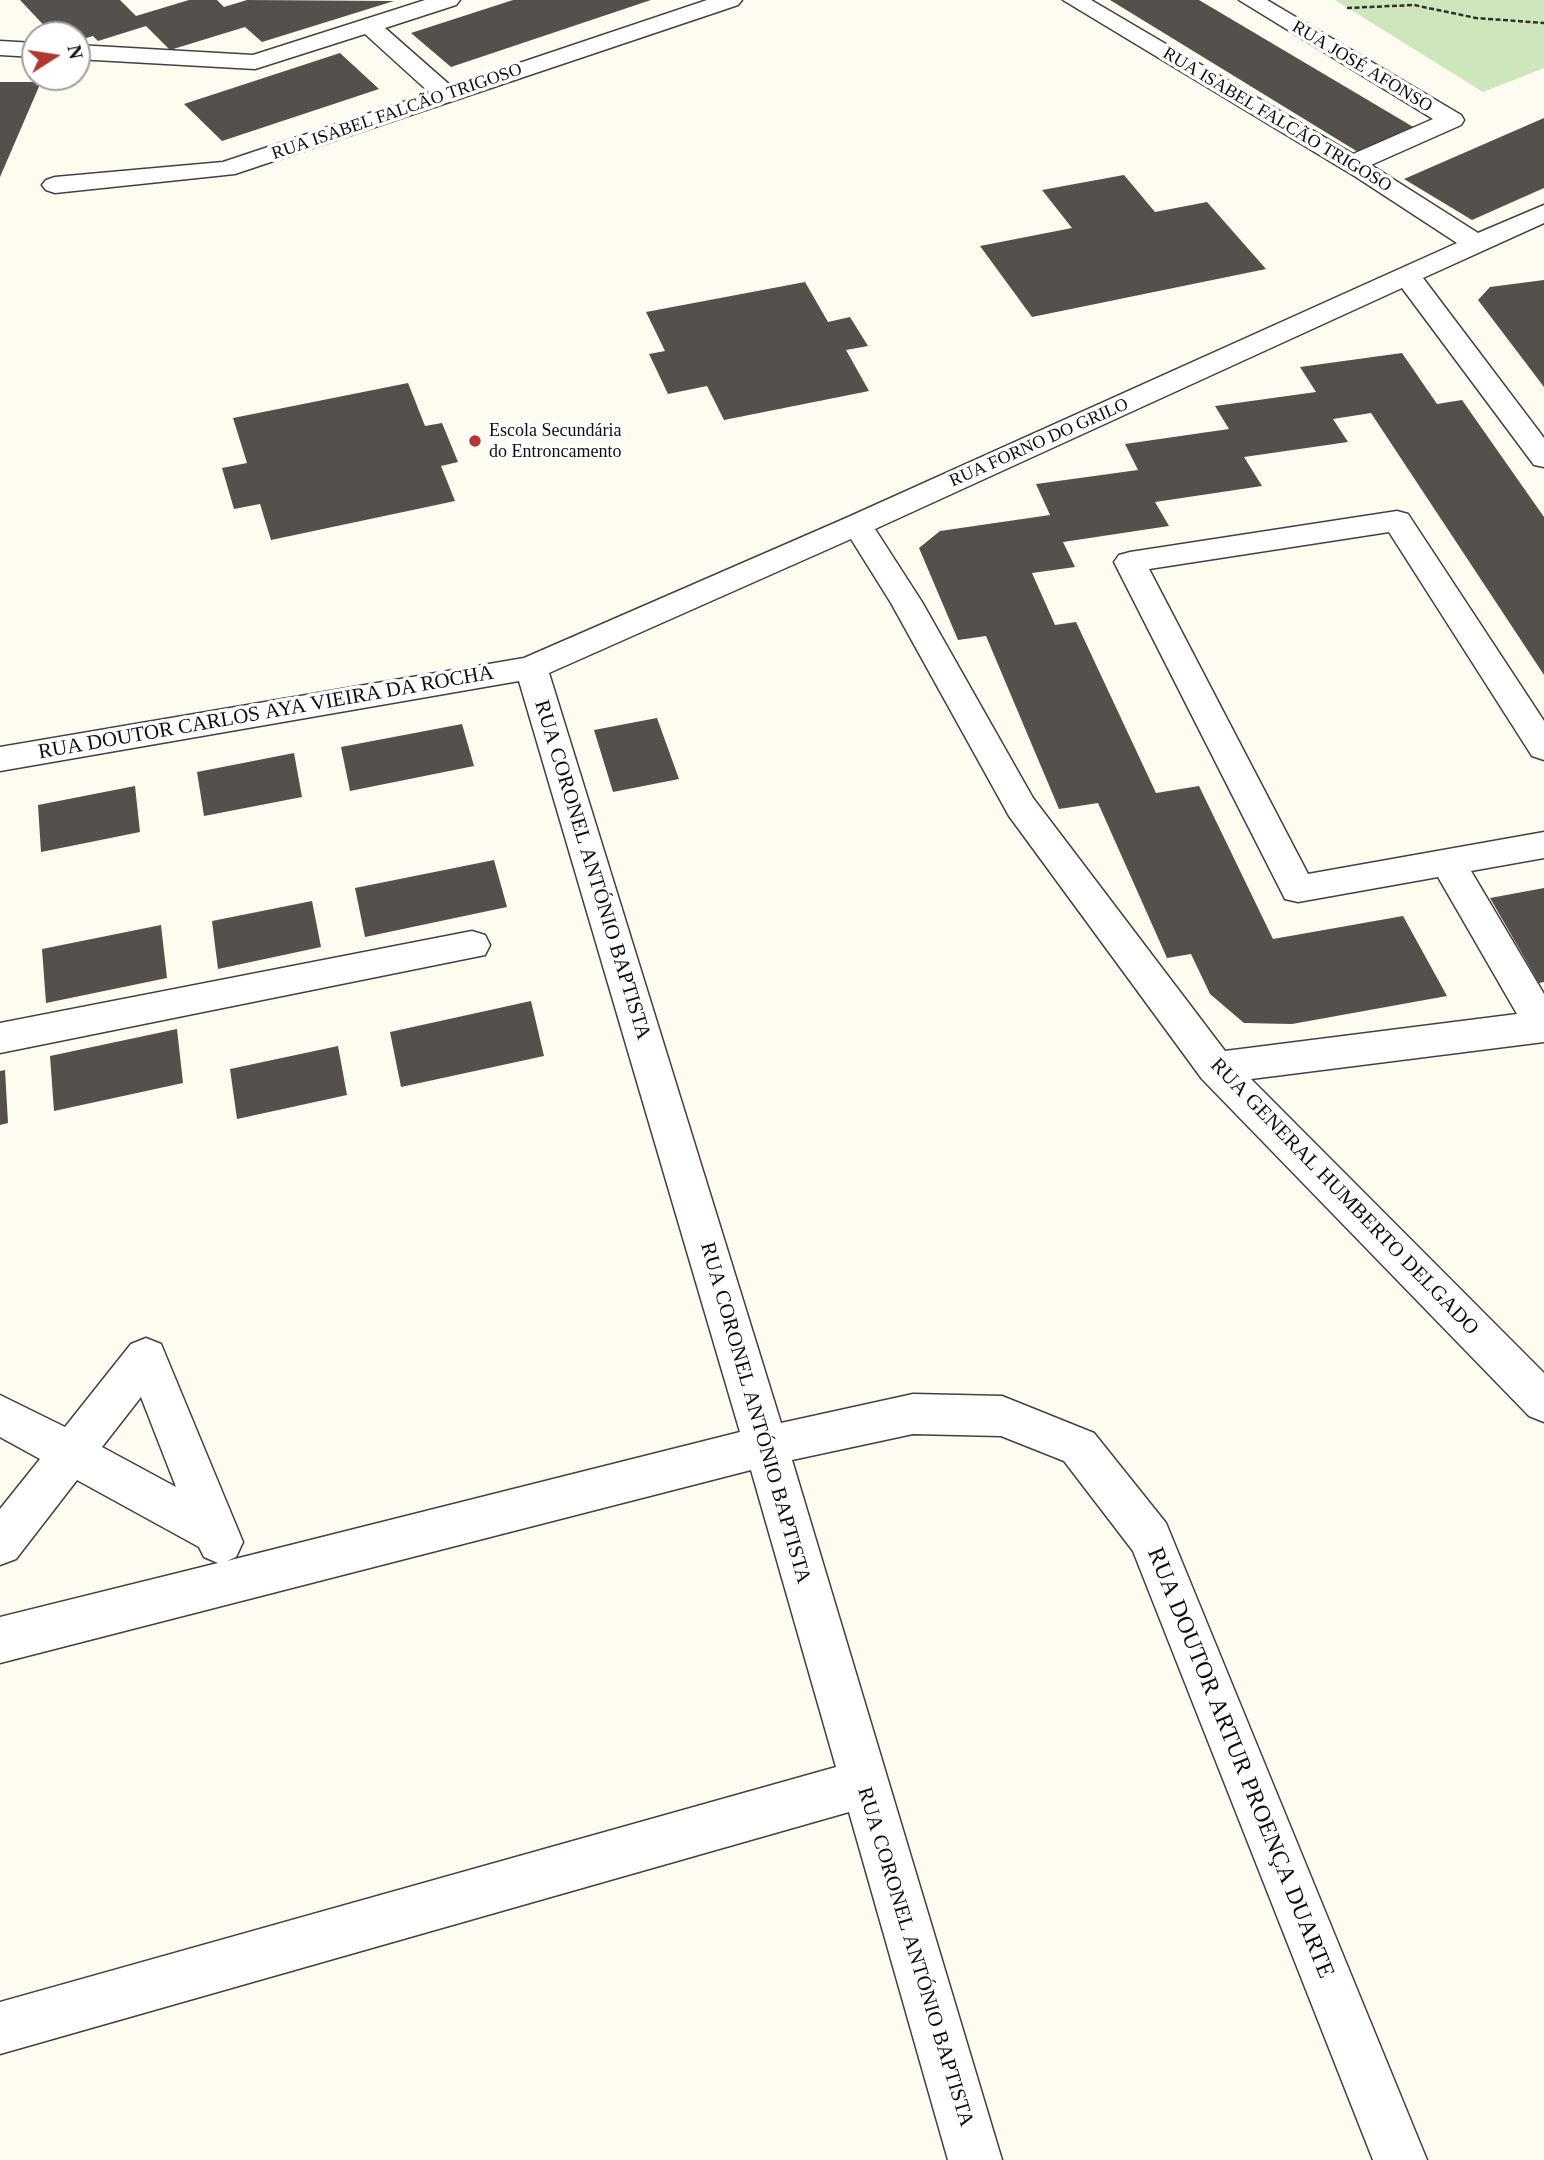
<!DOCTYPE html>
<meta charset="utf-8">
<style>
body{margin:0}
#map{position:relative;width:1544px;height:2160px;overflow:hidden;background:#fefcf0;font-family:Georgia,serif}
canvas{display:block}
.north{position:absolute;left:21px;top:21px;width:70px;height:70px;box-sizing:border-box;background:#fff;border:2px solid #9f9f9f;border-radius:50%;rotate:78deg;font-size:19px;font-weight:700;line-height:28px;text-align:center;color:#0e0e0e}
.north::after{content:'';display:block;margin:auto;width:24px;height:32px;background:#b23631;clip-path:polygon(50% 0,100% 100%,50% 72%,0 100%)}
</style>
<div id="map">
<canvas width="1544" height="2160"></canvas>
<div class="north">N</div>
</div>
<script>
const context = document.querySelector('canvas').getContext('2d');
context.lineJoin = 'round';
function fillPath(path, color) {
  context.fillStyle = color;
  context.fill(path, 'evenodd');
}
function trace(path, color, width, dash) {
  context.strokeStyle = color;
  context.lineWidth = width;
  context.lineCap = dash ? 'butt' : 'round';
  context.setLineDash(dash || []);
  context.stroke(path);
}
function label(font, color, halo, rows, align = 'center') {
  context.font = font + ' Georgia,serif';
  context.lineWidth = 7;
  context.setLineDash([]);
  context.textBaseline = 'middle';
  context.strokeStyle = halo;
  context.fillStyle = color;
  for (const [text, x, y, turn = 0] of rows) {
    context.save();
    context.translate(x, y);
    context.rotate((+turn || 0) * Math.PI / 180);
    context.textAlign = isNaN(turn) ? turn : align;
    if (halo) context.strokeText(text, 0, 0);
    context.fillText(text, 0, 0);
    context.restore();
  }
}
fillPath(new Path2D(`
 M 1335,0 L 1544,0 L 1544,68 L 1483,92 Z`), '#cee6bc');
fillPath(new Path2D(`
 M 20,0 L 120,0 L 136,16 L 189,0 L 217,0 L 224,7 L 247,0 L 394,1 L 262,42 L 245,27 L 170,50 L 146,26 L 98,41 L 93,36 L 77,41 L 77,35 L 53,35 Z
 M 513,0 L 651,0 L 451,67 L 411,33 Z
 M 1110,0 L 1199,0 L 1415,128 L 1358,152 Z
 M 340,53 L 379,89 L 222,141 L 184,104 Z
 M 0,82 L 41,82 L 0,177 Z
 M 1544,118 L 1544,188 L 1472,220 L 1404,179 Z
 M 1124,175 L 1155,212 L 1207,202 L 1266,269 L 1032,317 L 980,246 L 1072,228 L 1042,190 Z
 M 1544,280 L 1544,387 L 1478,300 L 1490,287 Z
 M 805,282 L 828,322 L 850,317 L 868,346 L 846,350 L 869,391 L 724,420 L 707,386 L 668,394 L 649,354 L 665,351 L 646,312 Z
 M 1402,353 L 1437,404 L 1462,400 L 1544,517 L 1544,675 L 1371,413 L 1333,419 L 1348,442 L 1244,457 L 1262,486 L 1155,502 L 1169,526 L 1063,542 L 1075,567 L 1032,573 L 1055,625 L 1076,622 L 1156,793 L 1199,786 L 1273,939 L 1403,916 L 1447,996 L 1292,1024 L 1244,1023 L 1210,994 L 1191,954 L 1167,958 L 1098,803 L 1059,809 L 986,636 L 958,640 L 919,548 L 940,531 L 1050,515 L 1036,484 L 1138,470 L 1125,444 L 1229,429 L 1215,406 L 1316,392 L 1300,367 Z
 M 408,383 L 425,426 L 442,423 L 458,462 L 441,466 L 455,501 L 271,540 L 260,504 L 234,509 L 222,468 L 247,463 L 233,418 Z
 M 657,718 L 679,779 L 613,792 L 594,730 Z
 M 462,724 L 474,766 L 350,791 L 341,747 Z
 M 294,753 L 302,797 L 204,816 L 197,772 Z
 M 135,786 L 140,832 L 41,852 L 38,805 Z
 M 494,860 L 507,907 L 365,937 L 355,888 Z
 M 1544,888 L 1544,982 L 1539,983 L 1490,898 Z
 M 312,901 L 321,947 L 218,969 L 212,921 Z
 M 161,925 L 167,978 L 46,1003 L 42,949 Z
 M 531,1001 L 544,1056 L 401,1087 L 390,1032 Z
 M 177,1029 L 183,1083 L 54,1111 L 50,1056 Z
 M 338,1046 L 347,1095 L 237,1119 L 230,1069 Z
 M 5,1070 L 8,1123 L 0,1125 L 0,1071 Z`), '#55504b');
const minor = new Path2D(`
 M 425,0 L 460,0 L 456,5 L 385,28 L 451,86 L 707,0 L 742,0 L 738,5 L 235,174 L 55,193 L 46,190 L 42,185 L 46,180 L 55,177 L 223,162 L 430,93 L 365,34 L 255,69 L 77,59 L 77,45 L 253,55 Z
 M 1063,0 L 1091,0 L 1353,154 L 1433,119 L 1239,0 L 1267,0 L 1461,115 L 1464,120 L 1461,125 L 1371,165 L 1478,233 L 1544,205 L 1544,223 L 1423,278 L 1544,438 L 1544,467 L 1534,465 L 1402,288 L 875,529 L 922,602 L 1033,798 L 1225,1051 L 1517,1014 L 1438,877 L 1298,902 L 1285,899 L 1114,562 L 1119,555 L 1130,552 L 1397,511 L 1408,514 L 1544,721 L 1544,760 L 1532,756 L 1389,532 L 1149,569 L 1308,874 L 1544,832 L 1544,858 L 1471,871 L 1544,994 L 1544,1042 L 1251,1079 L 1544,1373 L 1544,1422 L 1529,1416 L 1202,1079 L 1009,816 L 891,603 L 851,539 L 549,673 L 781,1423 L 913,1394 L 1002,1396 L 1094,1433 L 1166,1523 L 1427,2160 L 1373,2160 L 1133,1551 L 1064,1461 L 1001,1436 L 913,1434 L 792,1460 L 1002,2160 L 948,2160 L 849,1812 L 0,2054 L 0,2002 L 836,1767 L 751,1470 L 0,1663 L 0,1617 L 218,1563 L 204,1557 L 199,1547 L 77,1480 L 16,1559 L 0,1565 L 0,1509 L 40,1459 L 0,1437 L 0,1395 L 65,1427 L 131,1344 L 146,1338 L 161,1344 L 243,1542 L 236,1557 L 227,1561 L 740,1432 L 519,681 L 0,771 L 0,747 L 524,658 L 846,518 L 1457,243 L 1356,177 ZM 141,1397 L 176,1487 L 102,1447 Z
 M 0,41 L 35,43 L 35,57 L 0,55 Z
 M 472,931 L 485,935 L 490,945 L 485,955 L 0,1053 L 0,1023 Z`);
trace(minor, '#414141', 3);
trace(new Path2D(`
 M 1347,8 L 1414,5 L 1476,18 L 1544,23`), '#303030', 2.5, [5, 2.5]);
fillPath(minor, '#fff');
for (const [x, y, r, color] of [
 [475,441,7,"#b23631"]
]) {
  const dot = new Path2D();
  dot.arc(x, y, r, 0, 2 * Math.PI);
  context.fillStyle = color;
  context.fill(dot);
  trace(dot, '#fff', 2.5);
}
label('18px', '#0e0e0e', '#fff', [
 ["RUA JOSÉ AFONSO",1362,67,31],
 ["RUA ISABEL FALCÃO TRIGOSO",397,112,-19],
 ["RUA ISABEL FALCÃO TRIGOSO",1277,120,31],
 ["RUA FORNO DO GRILO",1039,443,-24]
]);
label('18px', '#0e0e0e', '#fff', [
 ["Escola Secundária",489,431],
 ["do Entroncamento",489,452]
], 'left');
label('21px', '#0e0e0e', '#fff', [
 ["RUA DOUTOR CARLOS AYA VIEIRA DA ROCHA",266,713,-10],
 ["RUA CORONEL ANTÓNIO BAPTISTA",592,870,73],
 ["RUA GENERAL HUMBERTO DELGADO",1344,1197,46],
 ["RUA CORONEL ANTÓNIO BAPTISTA",755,1413,74],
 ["RUA CORONEL ANTÓNIO BAPTISTA",915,1957,73]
]);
label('24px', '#0e0e0e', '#fff', [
 ["RUA DOUTOR ARTUR PROENÇA DUARTE",1240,1763,68]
]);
</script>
